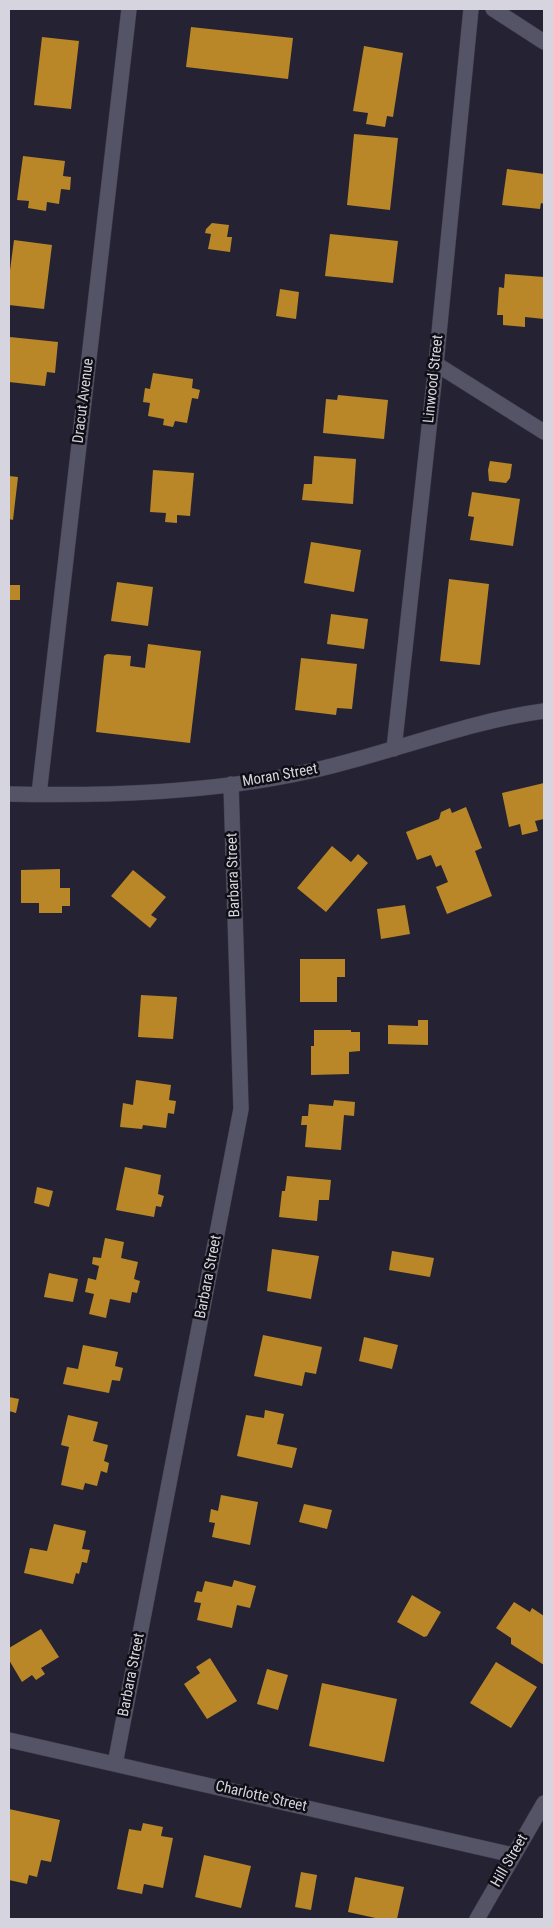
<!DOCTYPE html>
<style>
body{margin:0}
#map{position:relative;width:553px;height:1928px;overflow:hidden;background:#252333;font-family:"Roboto Condensed",sans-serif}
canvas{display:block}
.frame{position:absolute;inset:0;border:10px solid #d5d4df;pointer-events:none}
</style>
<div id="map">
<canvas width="553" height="1928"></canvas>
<div class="frame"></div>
</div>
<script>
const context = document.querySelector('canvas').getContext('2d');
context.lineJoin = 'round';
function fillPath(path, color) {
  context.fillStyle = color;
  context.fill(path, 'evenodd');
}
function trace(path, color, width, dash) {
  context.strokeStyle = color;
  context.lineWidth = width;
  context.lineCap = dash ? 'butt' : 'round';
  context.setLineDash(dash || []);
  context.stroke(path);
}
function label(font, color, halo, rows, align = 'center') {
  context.font = font + ' "Roboto Condensed",sans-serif';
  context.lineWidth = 5;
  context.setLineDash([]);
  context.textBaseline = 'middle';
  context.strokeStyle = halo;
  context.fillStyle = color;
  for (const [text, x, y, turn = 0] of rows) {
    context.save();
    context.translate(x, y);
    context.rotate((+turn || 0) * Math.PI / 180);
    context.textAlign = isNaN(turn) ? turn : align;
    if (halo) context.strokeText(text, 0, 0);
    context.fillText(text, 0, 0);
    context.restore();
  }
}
fillPath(new Path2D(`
 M 191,27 L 293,38 L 288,79 L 186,67 Z
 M 42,37 L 79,41 L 71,109 L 34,105 Z
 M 364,46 L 403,53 L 393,117 L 387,116 L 385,127 L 366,124 L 368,113 L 353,111 Z
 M 354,134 L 398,138 L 390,210 L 347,205 Z
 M 23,156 L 65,161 L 63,176 L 71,177 L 70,190 L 61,189 L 59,204 L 47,202 L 46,211 L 28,208 L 29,201 L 17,200 Z
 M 507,169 L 544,174 L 544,204 L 541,203 L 540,209 L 502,205 Z
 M 212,223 L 229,225 L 227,237 L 232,237 L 230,252 L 208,249 L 211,234 L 205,233 L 206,229 Z
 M 330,234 L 398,241 L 393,283 L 325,276 Z
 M 14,240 L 52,245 L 44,309 L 9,305 L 9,278 Z
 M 505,274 L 544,277 L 544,319 L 525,317 L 525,327 L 503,325 L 503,315 L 497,315 L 499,287 L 504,288 Z
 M 280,289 L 299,292 L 296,319 L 276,316 Z
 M 10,337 L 58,342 L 55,373 L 47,372 L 45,386 L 9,382 Z
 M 153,373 L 193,379 L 192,388 L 200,390 L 198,399 L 192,398 L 187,423 L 175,421 L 173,427 L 163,425 L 164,419 L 148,416 L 150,403 L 143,402 L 145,388 L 150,389 Z
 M 338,395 L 388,400 L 384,439 L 323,433 L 326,399 L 337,400 Z
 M 314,456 L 356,459 L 353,504 L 302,500 L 304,484 L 312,484 Z
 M 490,461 L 512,464 L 510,478 L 506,483 L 489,481 L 488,470 Z
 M 153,470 L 194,473 L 190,516 L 177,515 L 177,523 L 165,522 L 166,513 L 150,512 Z
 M 9,476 L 18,477 L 13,520 L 9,519 Z
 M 472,492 L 520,499 L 513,546 L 470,540 L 474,517 L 468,516 Z
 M 311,542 L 361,550 L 354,592 L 304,583 Z
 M 449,579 L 489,584 L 480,665 L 440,661 Z
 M 117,582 L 153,587 L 148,626 L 111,621 Z
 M 9,585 L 20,585 L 20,600 L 9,600 Z
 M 331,614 L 368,619 L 364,649 L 327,644 Z
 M 148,644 L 201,651 L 190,743 L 96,732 L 104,656 L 107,654 L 131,656 L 130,666 L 145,668 Z
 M 301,658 L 357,664 L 352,709 L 337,708 L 336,715 L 295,710 Z
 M 544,783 L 544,819 L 535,821 L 538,831 L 522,835 L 520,824 L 509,827 L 502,793 Z
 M 466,807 L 482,848 L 475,851 L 492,896 L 447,914 L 436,887 L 448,882 L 441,865 L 436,867 L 431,855 L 417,860 L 406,832 L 439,819 L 441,812 L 450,808 L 452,813 Z
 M 332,846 L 351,862 L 358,854 L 368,863 L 326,912 L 297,888 Z
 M 60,869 L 60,888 L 70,888 L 70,906 L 62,906 L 62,913 L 39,913 L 39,903 L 21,903 L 21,870 Z
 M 133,870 L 166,897 L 151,915 L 157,919 L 150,928 L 111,896 Z
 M 405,905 L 410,934 L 381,939 L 377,909 Z
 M 300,959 L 345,959 L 345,977 L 337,977 L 337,1002 L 300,1002 Z
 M 141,995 L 177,997 L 173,1039 L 138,1037 Z
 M 418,1020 L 428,1020 L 428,1045 L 388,1044 L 388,1025 L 418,1026 Z
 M 314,1030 L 351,1030 L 351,1032 L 360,1032 L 360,1051 L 349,1052 L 349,1074 L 311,1075 L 311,1046 L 314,1046 Z
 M 136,1080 L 171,1085 L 169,1100 L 176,1101 L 174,1114 L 168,1113 L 166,1128 L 143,1125 L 142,1129 L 120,1127 L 123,1103 L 133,1105 Z
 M 334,1100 L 355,1102 L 354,1116 L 344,1115 L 341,1150 L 305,1147 L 307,1125 L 301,1125 L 302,1116 L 308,1116 L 309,1104 L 333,1106 Z
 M 125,1167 L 161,1175 L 158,1194 L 164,1196 L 161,1207 L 156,1206 L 154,1217 L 116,1210 Z
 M 287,1176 L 331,1180 L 329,1200 L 319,1200 L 317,1221 L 279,1217 L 282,1191 L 285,1191 Z
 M 37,1187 L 53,1191 L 49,1207 L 34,1203 Z
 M 105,1238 L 124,1242 L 121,1258 L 138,1262 L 134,1279 L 140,1281 L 137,1293 L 132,1292 L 130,1303 L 110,1299 L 106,1318 L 89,1314 L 94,1294 L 85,1292 L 88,1278 L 96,1280 L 99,1266 L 92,1264 L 93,1257 L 101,1258 Z
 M 272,1249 L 319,1256 L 311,1299 L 267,1291 Z
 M 392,1251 L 434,1258 L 430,1277 L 389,1270 Z
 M 49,1273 L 78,1279 L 73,1302 L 44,1297 Z
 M 263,1335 L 322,1347 L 316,1374 L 305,1372 L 302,1386 L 254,1376 Z
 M 364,1337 L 398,1345 L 392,1369 L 359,1361 Z
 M 83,1345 L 118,1352 L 115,1366 L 123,1368 L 120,1381 L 112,1380 L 109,1393 L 63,1384 L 67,1367 L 78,1369 Z
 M 9,1397 L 19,1399 L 16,1413 L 9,1411 Z
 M 265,1410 L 284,1414 L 277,1444 L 297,1448 L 292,1468 L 237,1456 L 246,1415 L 264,1418 Z
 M 68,1415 L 98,1422 L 93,1441 L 108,1445 L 104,1461 L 109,1463 L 107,1473 L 101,1471 L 97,1486 L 85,1483 L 83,1490 L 61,1485 L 69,1447 L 61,1445 Z
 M 221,1495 L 258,1502 L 250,1545 L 212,1537 L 215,1523 L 209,1522 L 211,1509 L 218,1511 Z
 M 304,1504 L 332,1510 L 327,1529 L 299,1522 Z
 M 54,1524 L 86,1531 L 82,1549 L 90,1550 L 87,1563 L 82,1562 L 79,1574 L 76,1573 L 73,1584 L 24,1573 L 30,1548 L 47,1551 Z
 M 234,1580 L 256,1586 L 250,1608 L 237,1605 L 232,1628 L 197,1620 L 201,1603 L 194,1602 L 197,1591 L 202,1592 L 205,1581 L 232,1587 Z
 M 412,1595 L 441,1612 L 427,1636 L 424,1637 L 397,1622 Z
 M 514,1602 L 530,1612 L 532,1608 L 544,1616 L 544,1665 L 511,1644 L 511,1638 L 496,1628 Z
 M 41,1629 L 59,1657 L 41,1668 L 45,1674 L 36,1680 L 32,1675 L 22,1682 L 9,1660 L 9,1648 Z
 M 210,1658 L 237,1701 L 207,1719 L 184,1684 L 200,1673 L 196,1667 Z
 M 496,1662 L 537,1687 L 511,1728 L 470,1703 Z
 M 267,1669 L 288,1675 L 278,1710 L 257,1704 Z
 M 322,1683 L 397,1699 L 384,1762 L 309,1746 Z
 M 9,1809 L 60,1820 L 51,1862 L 41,1860 L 37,1877 L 29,1875 L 27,1884 L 9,1880 Z
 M 143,1823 L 163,1827 L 161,1836 L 173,1838 L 163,1888 L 144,1884 L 142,1894 L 117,1889 L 129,1829 L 141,1831 Z
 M 204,1855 L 251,1866 L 241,1908 L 195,1897 Z
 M 301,1872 L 317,1875 L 311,1910 L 295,1907 Z
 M 355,1877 L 404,1887 L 397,1919 L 380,1919 L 348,1912 Z`), '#b98728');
const street = new Path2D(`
 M 493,9 L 544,42
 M 436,364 L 544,432
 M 394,749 L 436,364 L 471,9
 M 9,794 C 108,796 209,793 306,772 C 386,755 463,722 544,711
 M 39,794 L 129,9
 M 9,1740 L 513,1855
 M 115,1764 L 241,1109 L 231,784
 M 477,1919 L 544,1803`);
trace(street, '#42404e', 16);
trace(street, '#555366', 15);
label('15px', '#d5d4df', '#0f0e15', [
 ["Linwood Street",434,379,-84],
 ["Dracut Avenue",84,401,-83],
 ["Moran Street",280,776,-10],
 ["Barbara Street",234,875,-92],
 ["Barbara Street",209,1277,-79],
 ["Barbara Street",132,1675,-79],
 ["Charlotte Street",261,1797,13],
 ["Hill Street",510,1861,-60]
]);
</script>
